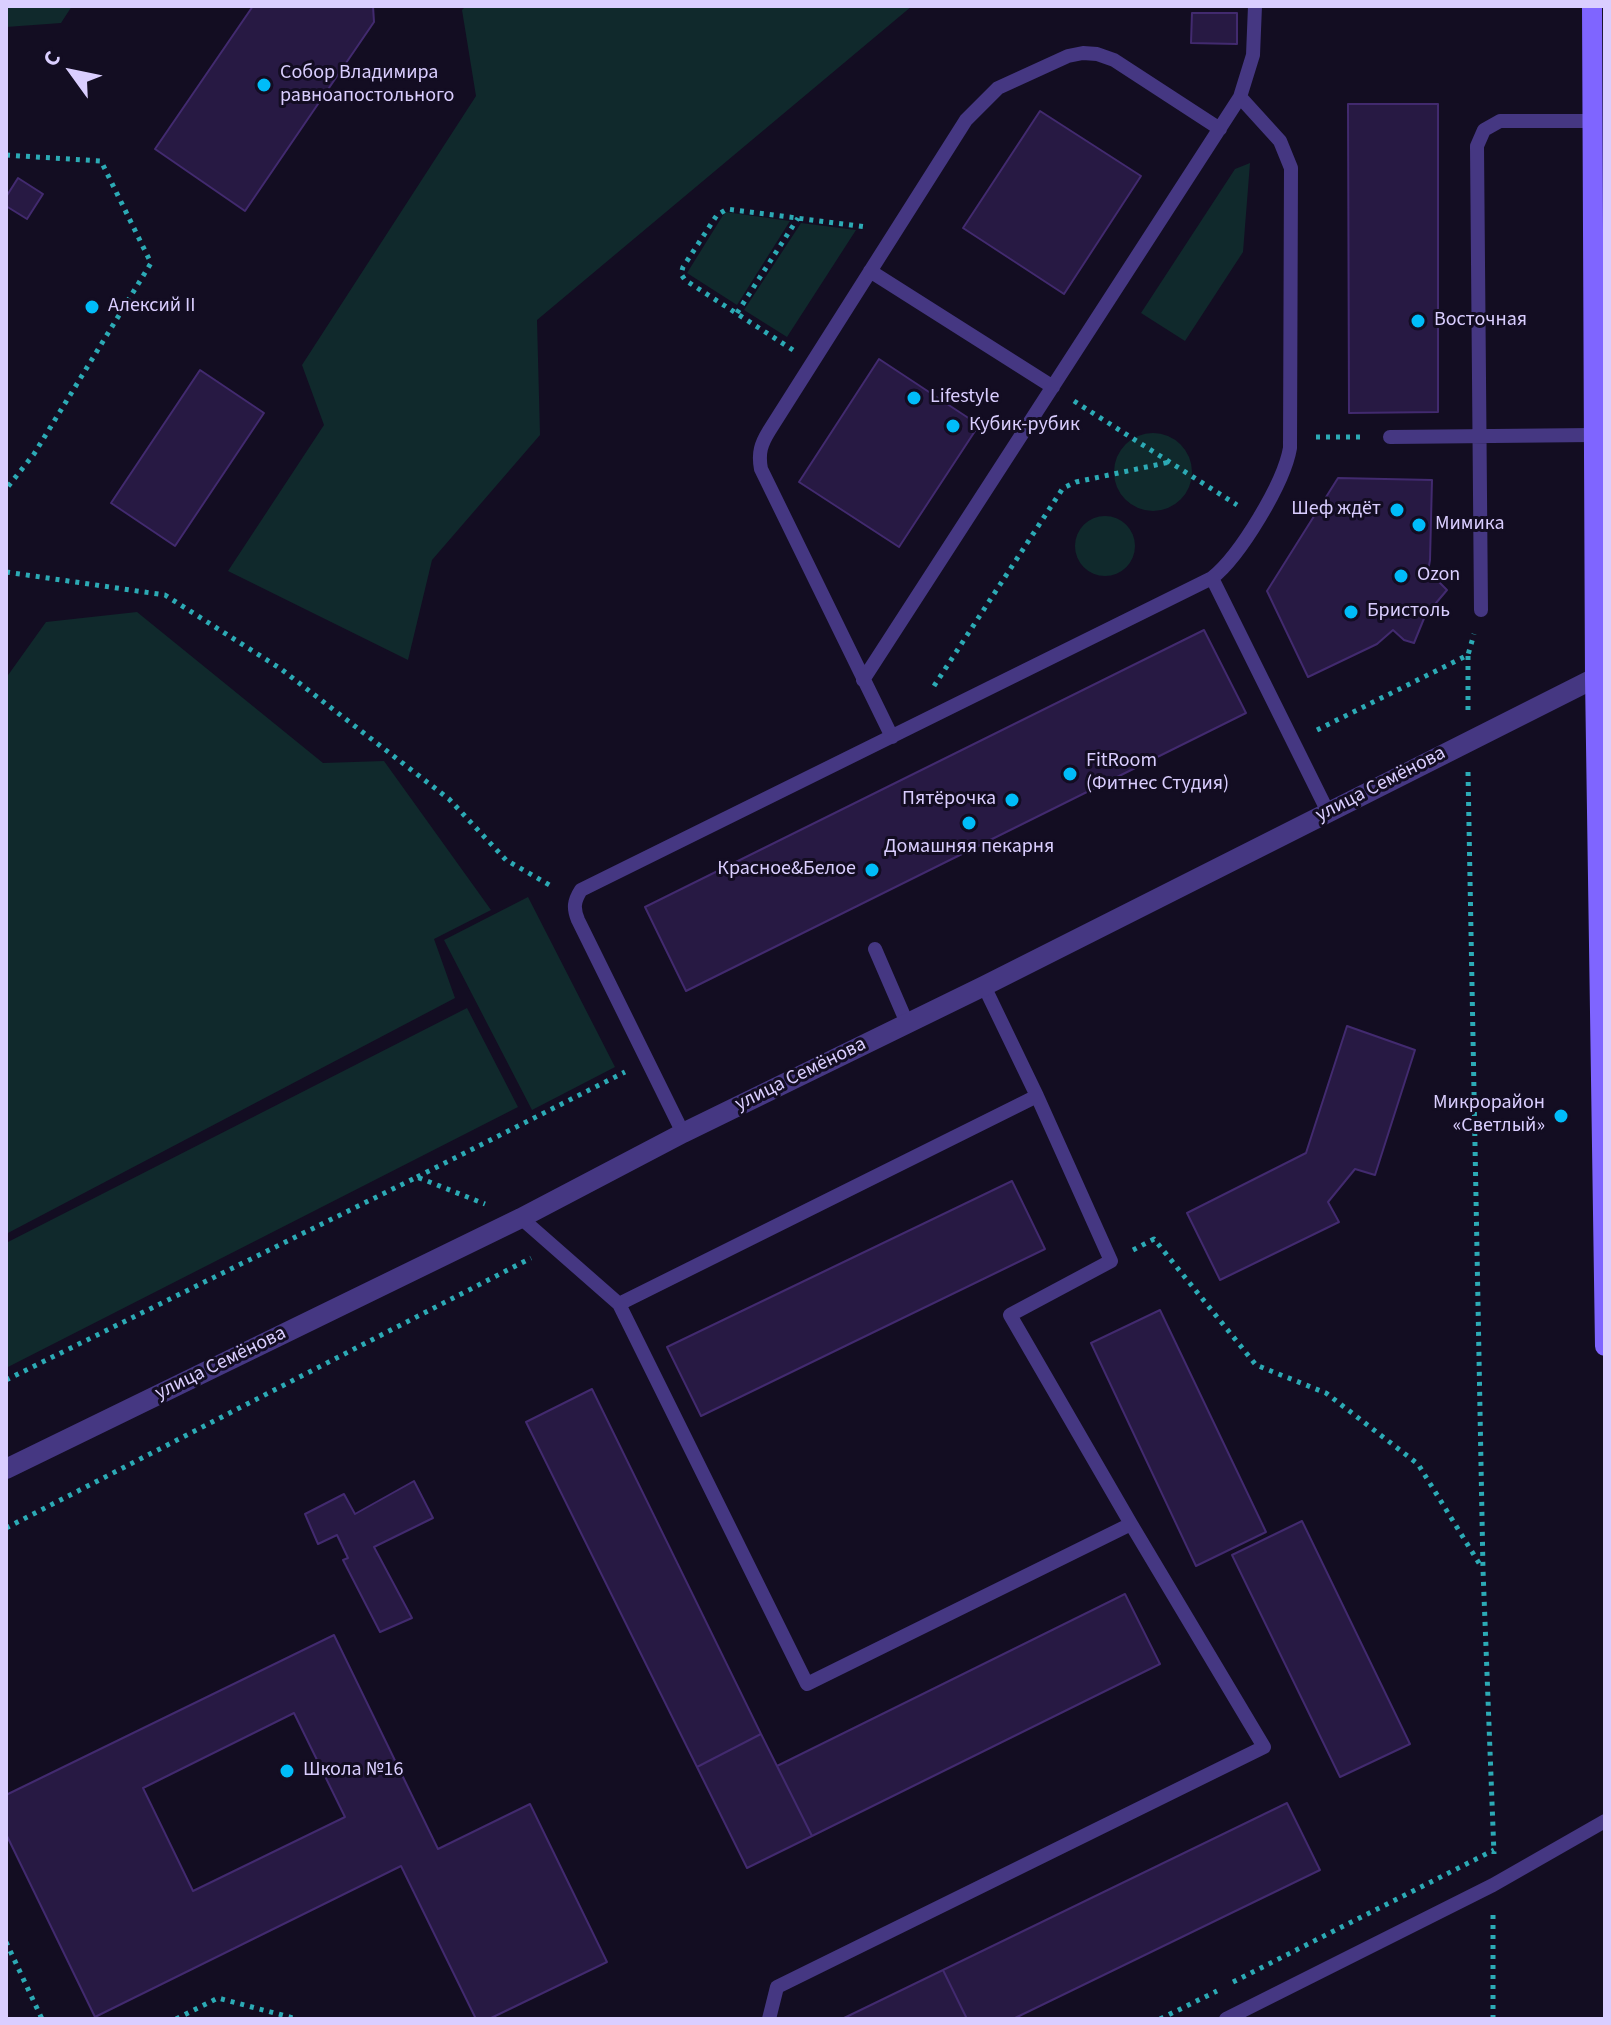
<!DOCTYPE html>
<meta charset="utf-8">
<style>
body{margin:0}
#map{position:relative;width:1611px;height:2025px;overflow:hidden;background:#130d22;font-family:"Source Sans 3",sans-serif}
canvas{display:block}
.frame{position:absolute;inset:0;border:8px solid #daceff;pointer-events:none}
.north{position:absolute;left:32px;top:32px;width:80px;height:80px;-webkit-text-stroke:6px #130d22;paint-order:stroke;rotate:303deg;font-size:22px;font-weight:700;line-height:32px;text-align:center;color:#daceff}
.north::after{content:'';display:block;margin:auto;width:28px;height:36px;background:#daceff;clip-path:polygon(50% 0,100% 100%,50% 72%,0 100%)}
</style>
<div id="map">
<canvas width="1611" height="2025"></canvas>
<div class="frame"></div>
<div class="north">С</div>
</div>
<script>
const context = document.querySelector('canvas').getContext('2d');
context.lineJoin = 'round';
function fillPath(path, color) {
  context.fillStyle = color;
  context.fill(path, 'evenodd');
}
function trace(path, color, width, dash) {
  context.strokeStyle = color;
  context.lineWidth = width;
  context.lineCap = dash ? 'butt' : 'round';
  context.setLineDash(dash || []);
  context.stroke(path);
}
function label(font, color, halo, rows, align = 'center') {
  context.font = font + ' "Source Sans 3",sans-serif';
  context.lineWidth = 6;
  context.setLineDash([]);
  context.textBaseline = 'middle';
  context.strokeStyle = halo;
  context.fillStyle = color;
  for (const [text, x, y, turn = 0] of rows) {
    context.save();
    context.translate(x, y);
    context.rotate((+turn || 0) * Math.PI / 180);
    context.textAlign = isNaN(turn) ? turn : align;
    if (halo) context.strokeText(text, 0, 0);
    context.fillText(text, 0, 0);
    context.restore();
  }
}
fillPath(new Path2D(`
 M 6,6 L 72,6 L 61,23 L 6,27 Z
 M 466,6 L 912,6 L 537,320 L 540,435 L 432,560 L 408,660 L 228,571 L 324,425 L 302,365 L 476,96 L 462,10 Z
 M 1250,163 L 1243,252 L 1185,341 L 1141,313 L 1235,169 Z
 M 725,212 L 790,221 L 737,305 L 687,273 Z
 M 801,223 L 856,230 L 787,337 L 744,310 Z
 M1114 472a39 39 0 1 1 78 0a39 39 0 1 1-78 0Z
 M1075 546a30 30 0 1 1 60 0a30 30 0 1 1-60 0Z
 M 137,612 L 323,763 L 384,761 L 491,910 L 434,939 L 455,998 L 6,1234 L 6,678 L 46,622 Z
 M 528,897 L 615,1067 L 532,1110 L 444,940 Z
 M 467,1008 L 518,1107 L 6,1368 L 6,1243 Z`), '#10292c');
const building = new Path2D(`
 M 253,6 L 373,6 L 374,22 L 245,211 L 155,149 Z
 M 1192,13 L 1237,13 L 1237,44 L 1191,43 Z
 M 1348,104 L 1438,104 L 1438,412 L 1349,413 Z
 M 1040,111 L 1141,176 L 1064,294 L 963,228 Z
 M 18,178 L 43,194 L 27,219 L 6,206 L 6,197 Z
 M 879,359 L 979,425 L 899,547 L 799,482 Z
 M 200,370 L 264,413 L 175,546 L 111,503 Z
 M 1338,478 L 1432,480 L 1430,560 L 1427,577 L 1438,581 L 1447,590 L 1425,616 L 1414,643 L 1404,640 L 1393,630 L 1377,644 L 1308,677 L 1267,591 Z
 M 1204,630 L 1246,713 L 686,991 L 645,907 Z
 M 1347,1026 L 1415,1050 L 1375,1175 L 1355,1169 L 1328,1202 L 1339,1222 L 1220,1280 L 1187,1213 L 1306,1153 Z
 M 1012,1181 L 1045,1249 L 701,1416 L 667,1347 Z
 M 1160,1310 L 1266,1532 L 1196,1566 L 1091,1343 Z
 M 592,1389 L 761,1734 L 697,1767 L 526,1422 Z
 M 414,1481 L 433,1518 L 374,1547 L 412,1618 L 380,1632 L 343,1560 L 348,1558 L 337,1535 L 318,1544 L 305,1514 L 344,1494 L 355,1514 Z
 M 1302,1521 L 1410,1744 L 1340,1777 L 1232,1555 Z
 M 1125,1594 L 1160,1664 L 812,1836 L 777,1766 Z
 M 334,1635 L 438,1849 L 530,1804 L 607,1962 L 489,2019 L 476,2019 L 401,1866 L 95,2017 L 6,1834 L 6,1795 ZM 294,1713 L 345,1817 L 193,1891 L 143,1788 Z
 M 761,1734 L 812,1836 L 747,1868 L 697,1767 Z
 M 1287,1803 L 1320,1870 L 1013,2019 L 967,2019 L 943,1970 Z
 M 943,1970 L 967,2019 L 842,2019 Z`);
fillPath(building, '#271943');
trace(building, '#422a6f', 2);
trace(new Path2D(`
 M 6,155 L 101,161 L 151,263 L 34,454 L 6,489
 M 737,313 L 798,218
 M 793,350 L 685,280 L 681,274 L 683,267 L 717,215 L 727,209 L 866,227
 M 1074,401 L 1237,505
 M 1316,437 L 1366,437
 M 6,572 L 165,595 L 281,669 L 449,799 L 506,860 L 553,887
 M 934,686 L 1063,488 L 1076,482 L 1170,462
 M 1468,710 L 1468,655
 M 1317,730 L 1468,655 L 1474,634
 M 1468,772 L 1483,1570 L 1494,1854
 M 417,1177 L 625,1072
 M 1133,1250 L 1154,1239 L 1256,1365 L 1326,1393 L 1418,1464 L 1482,1568
 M 6,1380 L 417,1177 L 485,1204
 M 6,1528 L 531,1258
 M 6,1942 L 42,2019
 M 1233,1982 L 1494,1850
 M 176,2019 L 218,1998 L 297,2019
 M 1160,2019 L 1217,1991
 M 1493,2019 L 1493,1912`), '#2caab5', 5, [4, 6]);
trace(new Path2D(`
 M 870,271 L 1053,387
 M 1390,437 L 1594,435
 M 1212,578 L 1328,812
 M 1481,610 L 1477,146 L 1484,130 L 1500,121 L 1592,121
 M 863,680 L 1240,97 L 1253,55 L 1255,6
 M 892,737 L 761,469 C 758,453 761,444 769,431 L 966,120 L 998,88 L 1068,56 L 1083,53 L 1097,54 L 1114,60 L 1220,129
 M 875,949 L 907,1023
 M 683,1133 L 578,920 C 573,908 574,901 581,890 L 1212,578 C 1240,556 1284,483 1290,448 L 1291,168 L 1280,141 L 1240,97
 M 521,1218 L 619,1304 L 807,1684 L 1131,1524
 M 619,1304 L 1037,1096
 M 769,2019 L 777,1987 L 1264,1747 L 1131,1524 L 1010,1315 L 1111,1261 L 1037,1096 L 984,986
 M 1226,2019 L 1493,1885 L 1605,1821`), '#453782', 14);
trace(new Path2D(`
 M 6,1469 L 521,1218 L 683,1133 L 984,986 L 1595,678`), '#453782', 20);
trace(new Path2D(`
 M 1592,6 L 1595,678 L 1605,1346`), '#7f65ff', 20);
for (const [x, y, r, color] of [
 [264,85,8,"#00bcf9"],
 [92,307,8,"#00bcf9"],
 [1418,321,8,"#00bcf9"],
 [914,398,8,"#00bcf9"],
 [953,426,8,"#00bcf9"],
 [1397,510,8,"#00bcf9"],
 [1419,525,8,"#00bcf9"],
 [1401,576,8,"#00bcf9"],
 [1351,612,8,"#00bcf9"],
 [1070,774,8,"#00bcf9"],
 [1012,800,8,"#00bcf9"],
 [969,823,8,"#00bcf9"],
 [872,870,8,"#00bcf9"],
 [1561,1116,8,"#00bcf9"],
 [287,1771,8,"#00bcf9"]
]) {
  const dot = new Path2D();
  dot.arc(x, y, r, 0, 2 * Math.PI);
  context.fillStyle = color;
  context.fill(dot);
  trace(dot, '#130d22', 3);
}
label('20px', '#daceff', '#130d22', [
 ["Собор Владимира",280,74],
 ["равноапостольного",280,97],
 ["Алексий II",108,307],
 ["Восточная",1434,321],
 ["Lifestyle",930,398],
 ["Кубик-рубик",969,426],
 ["Шеф ждёт",1381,510,"right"],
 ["Мимика",1435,525],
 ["Ozon",1417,576],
 ["Бристоль",1367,612],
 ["FitRoom",1086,762],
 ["(Фитнес Студия)",1086,785],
 ["Пятёрочка",996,800,"right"],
 ["Домашняя пекарня",969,848,"center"],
 ["Красное&Белое",856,870,"right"],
 ["Микрорайон",1545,1104,"right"],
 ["«Светлый»",1545,1127,"right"],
 ["Школа №16",303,1771]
], 'left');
label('20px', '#daceff', '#130d22', [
 ["улица Семёнова",1381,785,-27],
 ["улица Семёнова",801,1075,-26],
 ["улица Семёнова",221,1364,-26]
]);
</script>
